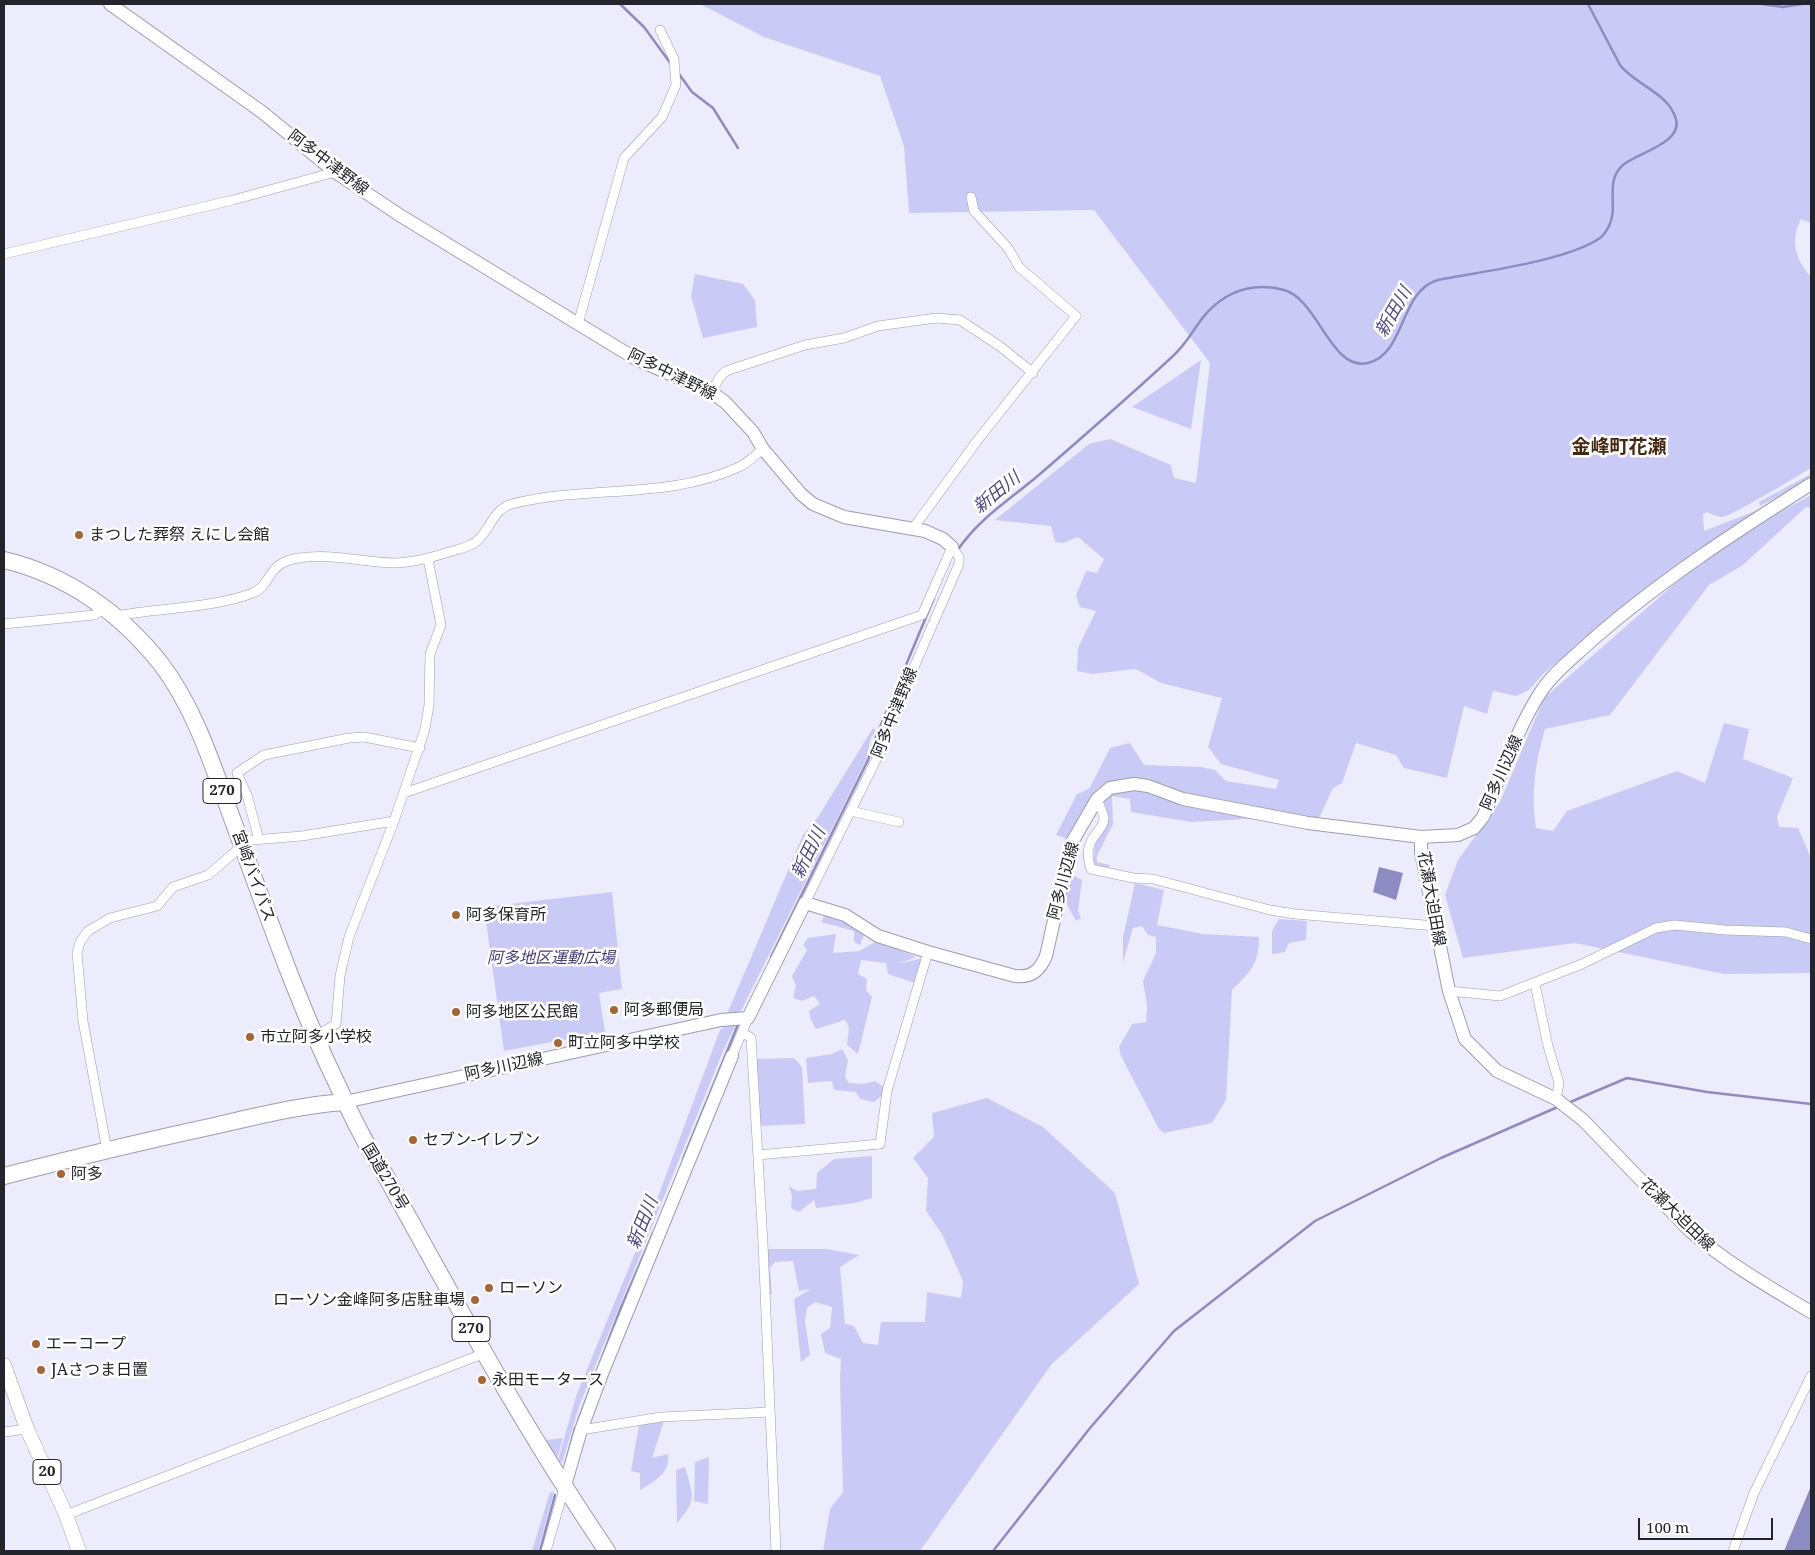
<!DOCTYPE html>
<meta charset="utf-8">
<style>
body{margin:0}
#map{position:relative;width:1815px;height:1555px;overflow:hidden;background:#ececfd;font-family:"Noto Serif",serif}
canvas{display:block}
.frame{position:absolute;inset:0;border:5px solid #24252c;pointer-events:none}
.scale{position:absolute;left:1638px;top:1518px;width:135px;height:22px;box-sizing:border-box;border:2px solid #24252c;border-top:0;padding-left:6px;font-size:15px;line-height:18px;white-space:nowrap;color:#24252c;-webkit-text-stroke:4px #fff;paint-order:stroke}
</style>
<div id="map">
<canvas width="1815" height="1555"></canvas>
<div class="frame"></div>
<div class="scale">100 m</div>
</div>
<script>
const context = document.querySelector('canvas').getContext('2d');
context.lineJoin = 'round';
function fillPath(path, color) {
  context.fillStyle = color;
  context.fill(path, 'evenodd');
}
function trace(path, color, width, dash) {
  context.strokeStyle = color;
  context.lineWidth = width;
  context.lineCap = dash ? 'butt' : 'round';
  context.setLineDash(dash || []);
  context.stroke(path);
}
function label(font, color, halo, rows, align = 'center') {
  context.font = font + ' "Noto Serif","Noto Sans JP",serif';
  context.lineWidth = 5;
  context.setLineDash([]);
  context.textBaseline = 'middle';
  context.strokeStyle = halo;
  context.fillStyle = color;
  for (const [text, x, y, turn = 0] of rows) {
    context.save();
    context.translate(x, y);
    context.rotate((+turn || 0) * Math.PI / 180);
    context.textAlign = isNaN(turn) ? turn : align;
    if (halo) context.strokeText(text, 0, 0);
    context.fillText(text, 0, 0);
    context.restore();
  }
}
fillPath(new Path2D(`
 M 700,4 L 1811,4 L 1811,223 L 1801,219 C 1790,242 1795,258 1811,277 L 1811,468 C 1799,475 1729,518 1722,517 C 1717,517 1712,514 1707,512 L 1703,514 L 1704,531 L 1763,508 L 1633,598 L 1544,673 L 1529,690 L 1516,696 L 1493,691 L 1487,714 L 1464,706 L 1447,778 L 1404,768 L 1396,755 L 1356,743 L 1342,783 L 1333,788 L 1319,818 L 1246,819 L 1191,822 L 1131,812 L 1130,799 L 1112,796 L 1113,824 L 1097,856 L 1097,862 L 1110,865 L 1108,869 L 1093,865 L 1095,843 L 1108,818 L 1102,800 L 1068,839 L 1056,835 L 1077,794 L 1089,789 L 1110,748 L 1130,743 L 1144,765 L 1201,767 L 1215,770 L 1226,781 L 1276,789 L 1279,780 L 1221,764 L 1208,747 L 1222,698 L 1161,683 L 1136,669 L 1092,674 L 1077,671 L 1078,648 L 1096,611 L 1080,607 L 1076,595 L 1086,571 L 1097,573 L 1104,559 L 1078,537 L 1063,543 L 1055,542 L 1051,526 L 995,520 L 1089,444 L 1110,439 L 1171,465 L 1174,478 L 1196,483 L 1210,363 L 1094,210 L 909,213 L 904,146 L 880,76 L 764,37 Z
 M 695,274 L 743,284 L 755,300 L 757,327 L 703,338 L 691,296 Z
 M 1201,360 L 1191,429 L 1132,407 Z
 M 1811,474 L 1811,479 L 1760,506 L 1759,502 Z
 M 1811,495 L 1811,508 L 1806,507 L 1743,565 L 1709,585 L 1610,715 L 1545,729 C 1535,765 1531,791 1536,828 L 1553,831 L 1567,811 L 1677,771 L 1705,783 L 1724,723 L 1749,729 L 1743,759 L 1793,778 L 1777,817 L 1779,827 L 1798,828 L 1811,858 L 1811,973 L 1724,974 L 1575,943 L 1463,958 L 1445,895 L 1458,860 L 1500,802 L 1544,698 L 1687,573 L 1764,521 Z
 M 873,728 L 876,730 L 871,738 L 866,760 L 741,1011 L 727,1014 L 803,835 L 818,817 Z
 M 1069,873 L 1082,880 L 1078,911 L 1081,918 L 1076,921 L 1064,899 Z
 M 1135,883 L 1164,890 L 1157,925 L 1203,934 L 1259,937 C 1259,964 1251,971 1232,990 L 1226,1100 L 1212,1123 L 1164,1133 L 1159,1129 L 1121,1056 L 1119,1047 L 1132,1024 L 1146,1022 L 1147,1005 L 1143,981 L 1156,953 L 1156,937 L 1148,935 L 1142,926 L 1133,928 L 1123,962 L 1123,937 Z
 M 612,892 L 622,989 L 599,993 L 605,1032 L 504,1051 L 484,907 Z
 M 826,912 L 845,918 L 865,933 L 860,945 L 854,942 L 854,931 L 821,922 Z
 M 1279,919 L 1307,921 L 1306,940 L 1289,943 L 1285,952 L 1272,954 L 1272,931 Z
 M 836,934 L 833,953 L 859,951 L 877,941 L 916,957 L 898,964 L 923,958 L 915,983 L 888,974 L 886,963 L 861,960 L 858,974 L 867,979 L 866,990 L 872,997 L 858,1054 L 847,1045 L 849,1027 L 845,1020 L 816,1029 L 811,1020 L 809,1011 L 820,1004 L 814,996 L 802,1001 L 793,998 L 796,986 L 792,976 L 807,950 L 803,945 L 808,938 Z
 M 727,1024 L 736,1024 L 724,1049 L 596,1364 L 579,1407 L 562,1463 L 558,1460 L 576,1396 L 656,1202 L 720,1030 Z
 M 842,1049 L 848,1060 L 845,1077 L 849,1083 L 864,1084 L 875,1081 L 884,1087 L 883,1095 L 874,1102 L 860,1099 L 856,1092 L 834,1090 L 832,1081 L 808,1083 L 806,1058 L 832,1054 Z
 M 794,1058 L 802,1067 L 805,1124 L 760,1126 L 756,1059 Z
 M 987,1098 L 1043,1127 L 1115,1193 L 1139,1284 L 1051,1365 L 920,1551 L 823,1551 L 830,1509 L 843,1492 L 840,1378 L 841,1359 L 825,1353 L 821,1334 L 830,1328 L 832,1307 L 815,1302 L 807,1308 L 805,1321 L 810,1355 L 801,1362 L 794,1299 L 811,1289 L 799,1291 L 793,1261 L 775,1262 L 770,1268 L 772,1294 L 768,1296 L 768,1249 L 827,1249 L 859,1255 L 840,1267 L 845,1324 L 854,1326 L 863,1343 L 878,1345 L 881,1322 L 925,1322 L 927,1292 L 961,1298 L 963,1281 L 942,1234 L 926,1211 L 928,1178 L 913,1158 L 934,1137 L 932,1113 Z
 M 872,1156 L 872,1198 L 855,1203 L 816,1208 L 814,1200 L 799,1212 L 791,1208 L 792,1196 L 789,1186 L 797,1191 L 816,1189 L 817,1173 L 834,1159 Z
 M 664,1421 L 652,1458 L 668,1454 C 670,1474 655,1481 640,1490 L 640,1473 L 631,1471 L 639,1425 Z
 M 563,1438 L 557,1459 L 546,1440 Z
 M 709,1457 L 708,1504 L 694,1501 L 695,1462 Z
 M 685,1467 C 693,1496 698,1499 677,1523 L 676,1470 Z
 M 550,1492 L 554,1492 L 538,1551 L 532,1551 Z`), '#cacaf6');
fillPath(new Path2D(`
 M 1379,867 L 1403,873 L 1396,900 L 1373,892 Z
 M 1811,1486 L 1811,1551 L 1784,1551 Z`), '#8d8cc2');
trace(new Path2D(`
 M 620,4 L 644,27 L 671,64
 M 1762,4 L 1783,7 L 1802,4
 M 679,74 L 692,92 L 713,108 L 738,148
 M 957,551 C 979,518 1011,499 1040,474 C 1085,435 1130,396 1173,356 C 1195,336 1197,315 1226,297 C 1243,287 1264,284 1284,290 C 1318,299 1331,372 1368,363 C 1406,354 1399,291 1438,280 C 1479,272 1567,261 1600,238 C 1604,235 1607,230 1609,226 C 1619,207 1604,181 1623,165 C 1637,153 1683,143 1676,119 C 1668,92 1635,85 1620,65 L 1588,4
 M 771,957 L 868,760 L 875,739 L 934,598
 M 1568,1103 L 1627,1078 L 1707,1092 L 1811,1104
 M 683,1159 L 739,1022
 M 578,1421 L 620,1310 L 653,1233
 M 565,1465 L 575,1428
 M 540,1551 L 555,1495
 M 993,1551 L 1090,1428 L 1174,1331 L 1315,1221 L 1441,1158 L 1560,1106`), '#8d8cc2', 2.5);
const street = new Path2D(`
 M 4,254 L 233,200 L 335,172
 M 578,324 L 624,158 L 662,117 L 676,85 L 674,59 L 660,30
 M 711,392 L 720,377 L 726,371 L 738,367 L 805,345 L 844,338 L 878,326 L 936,318 L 960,320 L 1001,347 L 1033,373
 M 914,527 L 977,441 L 1076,316 L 1019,267 L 1008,248 L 974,211 L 971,197
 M 116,616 C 158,608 212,608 250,594 C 274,586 264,563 299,558 C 331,553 361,562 393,563 C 414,563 436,556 456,550 C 464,548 474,545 479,539 C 491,527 494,509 512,504 C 587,485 667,500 739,467 C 748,463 756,454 763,449
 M 4,624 L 94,615 L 106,608
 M 404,793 L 922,615 L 952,547 L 959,557 L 959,564 L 887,729 L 876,760 L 805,903
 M 1097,799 C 1099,805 1103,812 1104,818 C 1104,833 1080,838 1091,869 L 1133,878 L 1153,879 L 1270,910 L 1295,914 L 1436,926
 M 851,811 L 899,822
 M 259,840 L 247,795 L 237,773 L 264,755 L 349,738 L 364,737 L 420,748
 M 240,841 L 302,836 L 394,821
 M 1535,984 L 1548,1046 L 1559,1083 L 1556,1099
 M 1449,991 L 1500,996 L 1582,964 L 1656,928 L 1675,925 L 1725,930 L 1786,932 L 1811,939
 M 742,1032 L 751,1038 L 763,1243 L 776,1551
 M 314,1037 L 336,1024 L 340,976 L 349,937 L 394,821 L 425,729 L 429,705 L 430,654 L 441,625 L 428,559
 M 732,1056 L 748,1018
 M 107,1150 L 83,1021 L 77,953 L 80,942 L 88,931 L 110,918 L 157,906 L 173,887 L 208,875 L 242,846
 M 758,1155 L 880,1144 L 887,1091 L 928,952
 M 581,1430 L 661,1417 L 770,1412
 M 4,1432 L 27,1429
 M 66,1515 L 485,1353
 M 546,1551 L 564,1489
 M 1733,1551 L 1754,1493 L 1811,1376`);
const secondary = new Path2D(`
 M 110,4 L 262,112 L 335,172 L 401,216 L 636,359 L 711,392 L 725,402 L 753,432 L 763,449 L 801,494 L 813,504 L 844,517 L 925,531 L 943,539 L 952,547
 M 1421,837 L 1421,852 L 1449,991 L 1465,1039 L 1497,1071 L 1556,1099 L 1583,1120 L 1690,1231 C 1727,1263 1769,1287 1811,1312
 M 345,1102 L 721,1020 L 748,1018 L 805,903 L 845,915 L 878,936 L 928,952 L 1015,976 C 1032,978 1040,970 1046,956 L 1071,844 L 1097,799 L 1110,788 L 1134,784 L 1148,786 L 1183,799 L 1308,823 L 1421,837 L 1458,835 L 1474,828 L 1483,817 C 1501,776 1518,726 1542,690 C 1555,671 1574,657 1590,642 C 1658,582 1735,532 1811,484
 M 564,1489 L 581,1430 L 603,1371 L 732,1056`);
const primary = new Path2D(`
 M 4,1365 L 27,1429 L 66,1515 L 79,1551`);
const highway = new Path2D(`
 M 4,560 C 67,575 121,613 161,664 C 197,711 215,773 236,829 C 268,916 298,1004 339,1088 C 352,1117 365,1144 383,1171 C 454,1300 524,1429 607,1551
 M 4,1176 C 74,1158 144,1141 214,1126 C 258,1116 301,1105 345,1102`);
trace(street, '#9c9db1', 10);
trace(secondary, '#9c9db1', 14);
trace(primary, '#9c9db1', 15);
trace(highway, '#9c9db1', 18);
trace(street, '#fff', 9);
trace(secondary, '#fff', 12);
trace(primary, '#fff', 14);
trace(highway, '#fff', 16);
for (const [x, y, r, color] of [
 [79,535,5,"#a76531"],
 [456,915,5,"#a76531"],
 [614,1010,5,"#a76531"],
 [456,1012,5,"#a76531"],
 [250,1037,5,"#a76531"],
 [558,1043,5,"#a76531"],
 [413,1140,5,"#a76531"],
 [61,1174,5,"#a76531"],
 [489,1288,5,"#a76531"],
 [475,1300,5,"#a76531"],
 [36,1344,5,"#a76531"],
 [41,1370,5,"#a76531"],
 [482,1380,5,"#a76531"]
]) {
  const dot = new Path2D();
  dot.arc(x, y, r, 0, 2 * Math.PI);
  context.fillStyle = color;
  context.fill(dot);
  trace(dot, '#fff', 2);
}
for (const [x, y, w] of [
 [222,791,38],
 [471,1329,38],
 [47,1472,28]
]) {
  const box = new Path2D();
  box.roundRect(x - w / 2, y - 12.5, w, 25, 4);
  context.fillStyle = '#fff';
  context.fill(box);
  trace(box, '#24252c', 1);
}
label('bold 15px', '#24252c', null, [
 ["270",222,791],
 ["270",471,1329],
 ["20",47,1472]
]);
label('16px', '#24252c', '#fff', [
 ["阿多中津野線",328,163,37],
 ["阿多中津野線",672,375,26],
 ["阿多中津野線",895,713,-68],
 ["阿多川辺線",1502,773,-66],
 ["宮崎バイパス",253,876,70],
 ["阿多川辺線",1064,881,-75],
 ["花瀬大迫田線",1431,899,80],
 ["阿多川辺線",504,1067,-12],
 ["国道270号",385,1177,59],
 ["花瀬大迫田線",1677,1215,44]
]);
label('16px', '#24252c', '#fff', [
 ["まつした葬祭 えにし会館",89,535],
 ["阿多保育所",466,915],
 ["阿多郵便局",624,1010],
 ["阿多地区公民館",466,1012],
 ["市立阿多小学校",260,1037],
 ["町立阿多中学校",568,1043],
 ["セブン-イレブン",423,1140],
 ["阿多",71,1174],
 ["ローソン",499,1288],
 ["ローソン金峰阿多店駐車場",465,1300,"right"],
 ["エーコープ",46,1344],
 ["JAさつま日置",51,1370],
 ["永田モータース",492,1380]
], 'left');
label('italic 16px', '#433d80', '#fff', [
 ["阿多地区運動広場",551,958]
]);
label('italic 18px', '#4e488d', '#fff', [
 ["新田川",1394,312,-60],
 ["新田川",997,493,-39],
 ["新田川",809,853,-64],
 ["新田川",643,1223,-68]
]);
label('bold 19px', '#47270e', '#fff', [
 ["金峰町花瀬",1619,448]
]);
</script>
